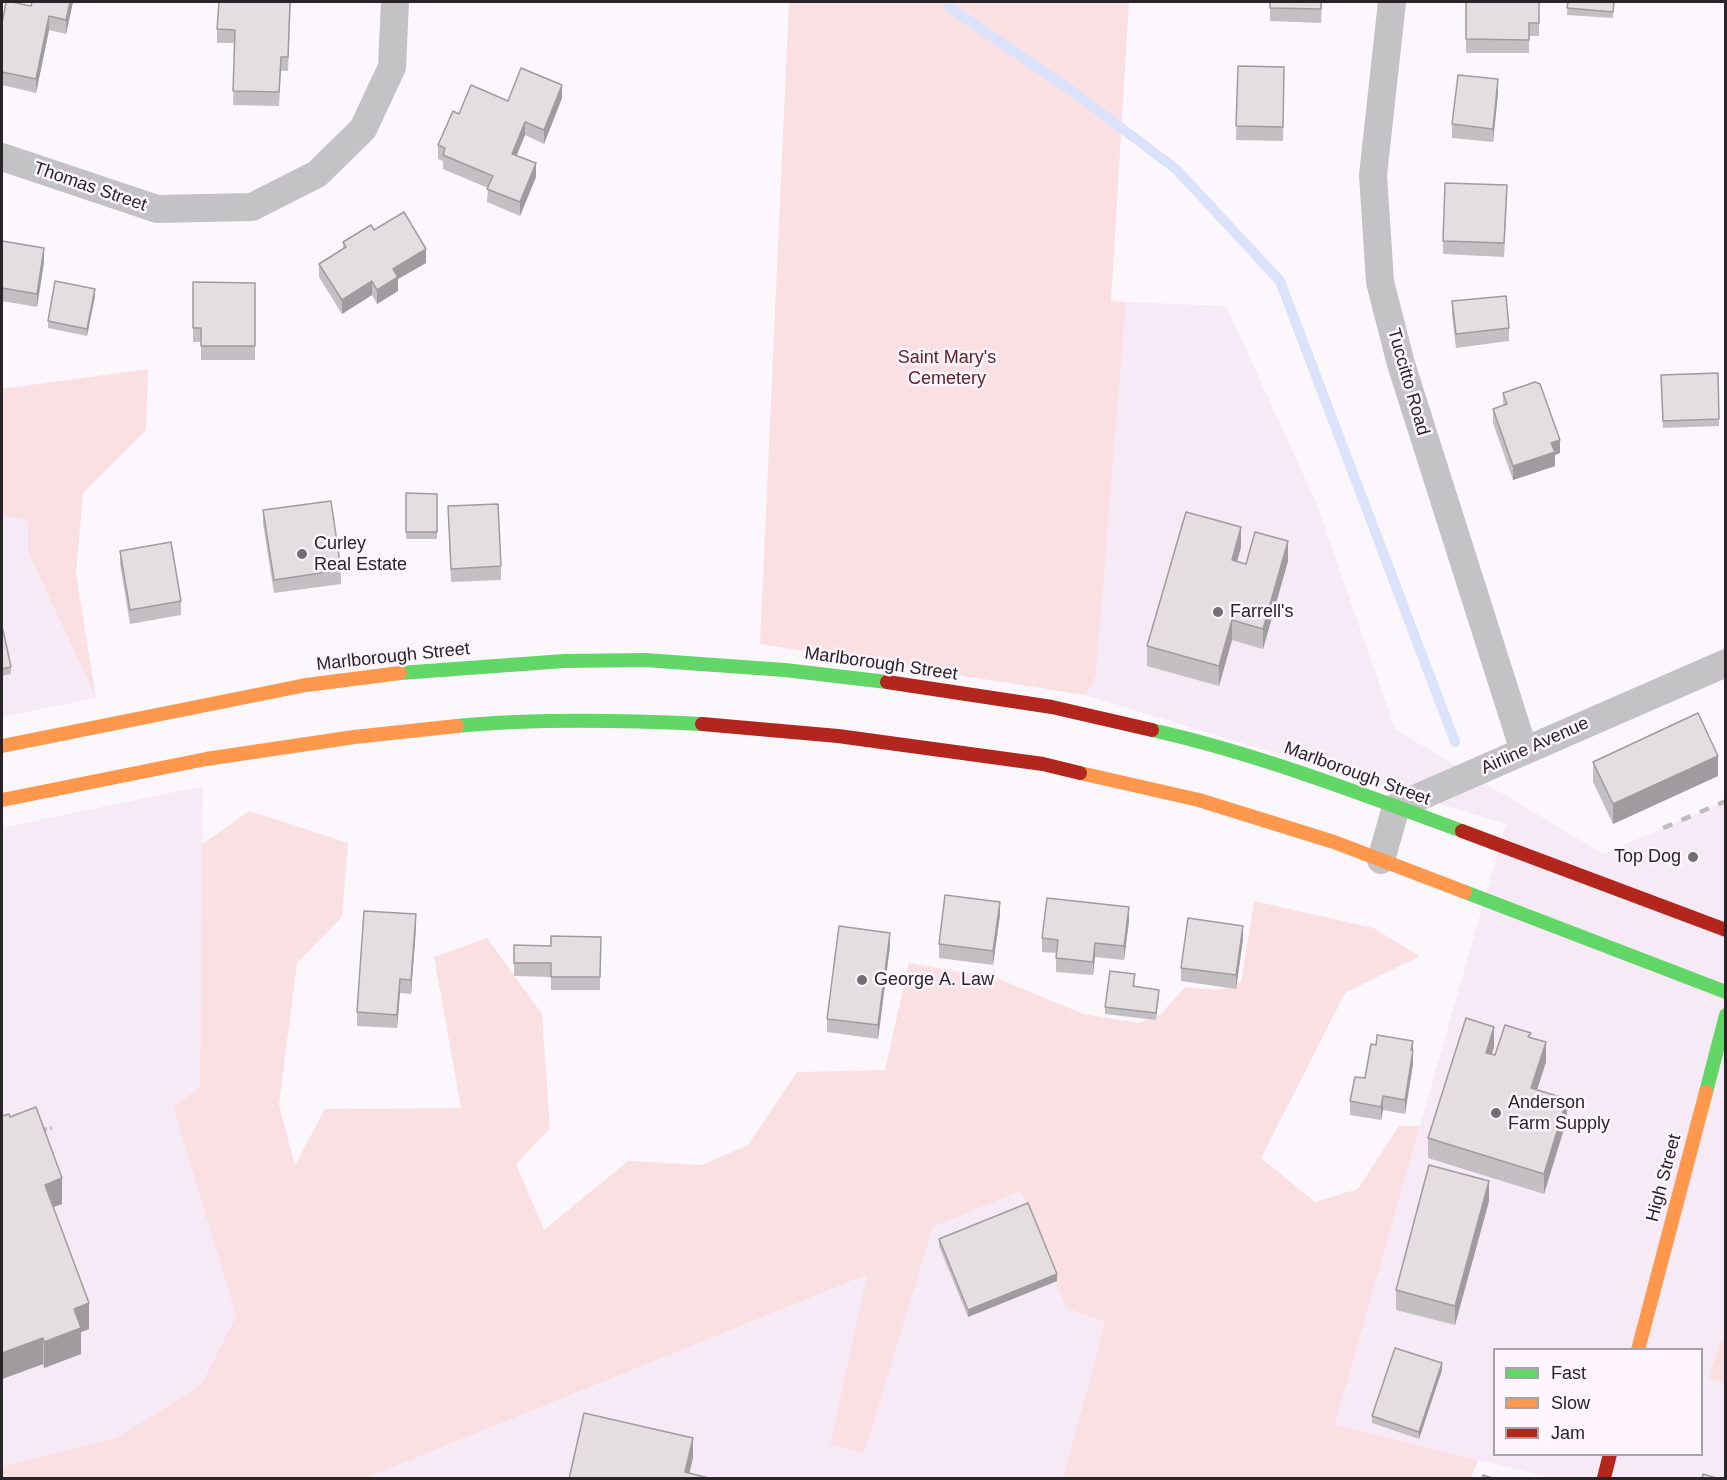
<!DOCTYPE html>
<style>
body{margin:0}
#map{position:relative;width:1727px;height:1480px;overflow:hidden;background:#fcf7fc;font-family:Helvetica,sans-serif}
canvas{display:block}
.frame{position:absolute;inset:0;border:3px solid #282428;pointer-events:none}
.legend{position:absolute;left:1493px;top:1348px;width:210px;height:108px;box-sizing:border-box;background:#fef5fe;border:2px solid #a8a1a8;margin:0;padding:8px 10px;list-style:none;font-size:18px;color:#282428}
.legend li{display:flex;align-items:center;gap:12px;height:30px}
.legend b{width:30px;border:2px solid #a8a1a8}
</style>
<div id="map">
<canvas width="1727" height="1480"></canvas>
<div class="frame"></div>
<ul class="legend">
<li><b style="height:8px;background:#63d668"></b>Fast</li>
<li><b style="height:8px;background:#ff974d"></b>Slow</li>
<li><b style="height:8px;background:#b3261e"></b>Jam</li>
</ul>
</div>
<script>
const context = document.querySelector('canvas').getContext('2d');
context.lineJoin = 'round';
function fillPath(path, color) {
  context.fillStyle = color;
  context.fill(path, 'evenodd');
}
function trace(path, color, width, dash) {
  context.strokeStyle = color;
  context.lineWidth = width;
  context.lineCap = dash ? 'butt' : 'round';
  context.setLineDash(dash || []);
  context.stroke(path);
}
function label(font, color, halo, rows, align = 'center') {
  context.font = font + ' Helvetica,sans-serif';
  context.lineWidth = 5;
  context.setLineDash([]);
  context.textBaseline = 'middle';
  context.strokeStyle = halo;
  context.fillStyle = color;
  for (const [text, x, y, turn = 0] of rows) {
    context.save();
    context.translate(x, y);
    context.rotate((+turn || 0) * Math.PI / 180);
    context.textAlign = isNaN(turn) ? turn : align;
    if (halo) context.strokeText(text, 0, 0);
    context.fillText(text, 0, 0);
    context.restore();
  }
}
fillPath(new Path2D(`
 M 1126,302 L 1226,306 L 1316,502 L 1395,729 L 1603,854 L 1725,802 L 1726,1342 L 1720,1341 L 1708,1378 L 1725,1384 L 1725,1478 L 1551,1478 L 1335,1424 L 1506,824 L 1085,695 L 1096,676 ZM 1494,1350 L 1702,1350 L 1702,1454 L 1494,1454 Z
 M 2,515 L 28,521 L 28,554 L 96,698 L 2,717 Z
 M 203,786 L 200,1087 L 173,1107 L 236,1316 L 201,1385 L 116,1438 L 2,1466 L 2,828 Z
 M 1021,1191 L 1066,1308 L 1105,1322 L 1063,1478 L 366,1478 L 868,1275 L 830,1443 L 864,1453 L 933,1227 Z`), '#f5eaf5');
fillPath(new Path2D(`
 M 789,2 L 1129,2 L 1111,301 L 1126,302 L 1096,676 L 1085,695 L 760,644 Z
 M 148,369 L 146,430 L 83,493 L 76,574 L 96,698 L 28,553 L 28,521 L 2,515 L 2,389 Z
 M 250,811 L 348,843 L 342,917 L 297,963 L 279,1105 L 295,1165 L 325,1109 L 461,1108 L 434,957 L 487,938 L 542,1014 L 550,1128 L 516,1164 L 544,1230 L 628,1161 L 702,1165 L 748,1145 L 797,1072 L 885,1070 L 909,963 L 997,978 L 1083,1014 L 1139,1023 L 1160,1015 L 1185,987 L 1220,990 L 1241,982 L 1254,901 L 1373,928 L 1420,956 L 1345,993 L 1261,1158 L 1315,1202 L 1358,1189 L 1399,1126 L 1420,1126 L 1335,1424 L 1478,1460 L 1471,1478 L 1063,1478 L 1105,1322 L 1066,1308 L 1021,1191 L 933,1227 L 864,1454 L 830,1444 L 867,1275 L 366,1478 L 2,1478 L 2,1466 L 116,1438 L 201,1385 L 236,1316 L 173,1107 L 200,1087 L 202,844 Z
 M 1720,1341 L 1725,1342 L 1725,1384 L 1708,1378 Z`), '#fae0e2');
trace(new Path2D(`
 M 949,7 L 1072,91 L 1176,169 L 1280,281 L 1455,742`), '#dbe2fb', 10);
trace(new Path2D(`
 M 41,1130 L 52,1128`), '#bebcbf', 4, [6, 3]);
trace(new Path2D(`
 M 1392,2 L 1373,175 L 1380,282 L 1401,364 L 1524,751
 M 2,157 L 157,209 L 252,207 L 317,174 L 363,129 L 392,67 L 395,2
 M 1381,860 L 1396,807 L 1726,663`), '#c3c2c5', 28);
trace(new Path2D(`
 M 400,673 L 564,661 L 645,660 L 785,670 L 887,682
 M 457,726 C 537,718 622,720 702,724
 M 1152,730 C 1258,754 1360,793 1462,831
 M 1465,892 L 1726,992
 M 1706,1092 L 1726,1015`), '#63d668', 14);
trace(new Path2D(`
 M 2,746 L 306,685 L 400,673
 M 1080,773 L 1199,800 L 1334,842 L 1465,892
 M 2,800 L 206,759 L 354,737 L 457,726
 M 1638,1350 L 1706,1092`), '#ff974d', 14);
trace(new Path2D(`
 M 887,682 L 1052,707 L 1152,730
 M 702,724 L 838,736 L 1043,764 L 1080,773
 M 1462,831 L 1726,930
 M 1604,1478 L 1610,1454`), '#b3261e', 14);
trace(new Path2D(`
 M 1663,828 L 1726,801`), '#bebcbf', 4.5, [10, 10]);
fillPath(new Path2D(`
 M 73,2 L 66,34 L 49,30 L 36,93 L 2,85 L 2,23 L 31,6 Z
 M 291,2 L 288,71 L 281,71 L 279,106 L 233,105 L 235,43 L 217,43 L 217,29 Z
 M 1270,2 L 1322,2 L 1321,23 L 1270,21 Z
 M 1466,2 L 1539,2 L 1539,36 L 1529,36 L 1529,53 L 1466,53 Z
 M 1568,2 L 1614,2 L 1613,18 L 1567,15 Z
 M 1238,66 L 1284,67 L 1283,141 L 1236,140 Z
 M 1498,93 L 1493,142 L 1452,138 L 1452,124 Z
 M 562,98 L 544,144 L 525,135 L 516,156 L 536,177 L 520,216 L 487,202 L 488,188 L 443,169 L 443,161 L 438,159 L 438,145 L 459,114 L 508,101 Z
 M 1507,198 L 1504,257 L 1443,254 L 1443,241 Z
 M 374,230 L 426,263 L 398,279 L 398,291 L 377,304 L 372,295 L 342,314 L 319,277 L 319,264 L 343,249 L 343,242 Z
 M 2,241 L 44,262 L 37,307 L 2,301 Z
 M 193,282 L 255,283 L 255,360 L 201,360 L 201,342 L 193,342 Z
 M 95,296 L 87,336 L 48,328 L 48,321 Z
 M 1452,301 L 1509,328 L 1509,341 L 1456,348 L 1452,315 Z
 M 1718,373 L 1719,426 L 1663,428 L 1661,375 Z
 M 1503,393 L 1560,453 L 1555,455 L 1555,466 L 1513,480 L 1493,423 L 1493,409 L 1503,406 Z
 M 406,493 L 437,494 L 437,539 L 406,539 Z
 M 448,506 L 501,566 L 501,580 L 451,582 Z
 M 263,510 L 341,570 L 341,584 L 274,593 L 263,524 Z
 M 1241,547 L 1237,562 L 1246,564 L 1288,561 L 1263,649 L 1232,640 L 1219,686 L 1147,666 L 1147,646 Z
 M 120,551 L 181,601 L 181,615 L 130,624 L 120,564 Z
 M 2,630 L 11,667 L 11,674 L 2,676 Z
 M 1593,762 L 1718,776 L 1613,824 L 1593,782 Z
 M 1000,915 L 993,965 L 939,958 L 939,944 Z
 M 1129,921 L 1124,960 L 1095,957 L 1093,975 L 1056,972 L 1056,953 L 1042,952 L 1042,938 Z
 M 416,928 L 411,994 L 400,993 L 397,1028 L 357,1026 L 357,1012 Z
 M 601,937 L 600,990 L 551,990 L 551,977 L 514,976 L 514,945 L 551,946 Z
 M 1243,939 L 1236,989 L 1181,981 L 1181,968 Z
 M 890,946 L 878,1039 L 827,1032 L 827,1019 Z
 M 1135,981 L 1134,987 L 1159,997 L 1156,1020 L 1105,1014 L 1105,1007 Z
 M 1531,1038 L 1546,1062 L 1537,1090 L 1567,1119 L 1544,1194 L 1428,1158 L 1428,1138 L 1494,1047 L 1491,1055 L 1495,1055 Z
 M 1413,1041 L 1413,1064 L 1405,1114 L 1383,1110 L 1381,1120 L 1350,1115 L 1350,1101 L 1365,1078 L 1376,1045 Z
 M 2,1116 L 62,1204 L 53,1207 L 89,1329 L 81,1332 L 81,1354 L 44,1368 L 43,1364 L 2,1379 Z
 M 1489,1201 L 1455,1325 L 1396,1310 L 1396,1290 Z
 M 939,1239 L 1057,1281 L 968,1317 L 939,1246 Z
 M 1442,1370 L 1419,1439 L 1372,1423 L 1372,1416 Z`), '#c4bfc2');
fillPath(new Path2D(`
 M 70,2 L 73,2 L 66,34 L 66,20 Z
 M 49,16 L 49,30 L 36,93 L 36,79 Z
 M 1498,79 L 1498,93 L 1493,142 L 1493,129 Z
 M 562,85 L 562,98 L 544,144 L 544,130 Z
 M 525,122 L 525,135 L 512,167 L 512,154 Z
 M 536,163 L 536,177 L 520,216 L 520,202 Z
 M 44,248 L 44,262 L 37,307 L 37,294 Z
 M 426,249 L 426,263 L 398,279 L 398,291 L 377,304 L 377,290 L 393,269 Z
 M 372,281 L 372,295 L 342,314 L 342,300 Z
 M 95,289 L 95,296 L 87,336 L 87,329 Z
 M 1560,440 L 1560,453 L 1555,455 L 1555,466 L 1513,480 L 1513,466 L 1551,443 Z
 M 1241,527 L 1241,547 L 1232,580 L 1232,560 Z
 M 1288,541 L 1288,561 L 1263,649 L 1263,629 Z
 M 1232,620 L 1232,640 L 1219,686 L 1219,666 Z
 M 1718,756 L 1718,776 L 1613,824 L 1613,804 Z
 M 1000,902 L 1000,915 L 993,965 L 993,951 Z
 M 1129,907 L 1129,921 L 1124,960 L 1124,946 Z
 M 416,914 L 416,928 L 411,994 L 411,980 Z
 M 1243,926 L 1243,939 L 1236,989 L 1236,975 Z
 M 890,933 L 890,946 L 878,1039 L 878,1025 Z
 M 1095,943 L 1095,957 L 1093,975 L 1093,962 Z
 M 400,979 L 400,993 L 397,1028 L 397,1015 Z
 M 1494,1027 L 1494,1047 L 1486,1073 L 1486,1053 Z
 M 1413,1041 L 1413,1064 L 1405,1114 L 1405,1100 Z
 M 1546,1042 L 1546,1062 L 1531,1108 L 1531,1088 Z
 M 1383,1096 L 1383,1110 L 1381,1120 L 1381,1107 Z
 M 1567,1099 L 1567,1119 L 1544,1194 L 1544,1174 Z
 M 62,1178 L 62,1204 L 45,1210 L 45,1185 Z
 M 1489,1181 L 1489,1201 L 1455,1325 L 1455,1306 Z
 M 1057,1274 L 1057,1281 L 968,1317 L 968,1310 Z
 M 89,1303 L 89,1329 L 81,1332 L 81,1354 L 44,1368 L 44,1342 L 74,1309 Z
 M 43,1338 L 43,1364 L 2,1379 L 2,1353 Z
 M 1442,1363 L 1442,1370 L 1419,1439 L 1419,1432 Z
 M 693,1438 L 693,1458 L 688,1479 L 685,1472 Z`), '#a09b9e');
const building = new Path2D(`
 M 6,2 L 12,2 L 31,6 L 32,2 L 70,2 L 66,20 L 49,16 L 36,79 L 2,72 L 2,23 Z
 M 219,2 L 290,2 L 288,57 L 281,57 L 279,92 L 233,91 L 235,30 L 217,29 Z
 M 1270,2 L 1321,2 L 1321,9 L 1270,8 Z
 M 1466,2 L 1539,2 L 1539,23 L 1529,23 L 1529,40 L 1466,39 Z
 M 1568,2 L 1614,2 L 1613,12 L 1567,8 Z
 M 1238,66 L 1284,67 L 1283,127 L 1236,126 Z
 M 521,68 L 562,85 L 544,130 L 525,122 L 512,154 L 536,163 L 520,202 L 487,189 L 493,176 L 443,155 L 445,148 L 438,145 L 453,111 L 459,114 L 471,85 L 508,101 Z
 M 1458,75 L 1498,79 L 1493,129 L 1452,124 Z
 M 1445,183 L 1507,185 L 1504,243 L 1443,241 Z
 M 404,212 L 426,249 L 393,269 L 398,277 L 377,290 L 372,281 L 342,300 L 319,264 L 346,247 L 343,242 L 371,225 L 374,230 Z
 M 2,241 L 44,248 L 37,294 L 2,288 Z
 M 55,281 L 95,289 L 87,329 L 48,321 Z
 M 193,282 L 255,283 L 255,346 L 201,346 L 201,328 L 193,328 Z
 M 1506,296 L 1509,328 L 1456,334 L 1452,301 Z
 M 1718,373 L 1719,419 L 1663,421 L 1661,375 Z
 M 1535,382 L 1540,384 L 1560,440 L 1551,443 L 1555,452 L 1513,466 L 1493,409 L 1507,404 L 1503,393 Z
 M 406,493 L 437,494 L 437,532 L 406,532 Z
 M 331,501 L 341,570 L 274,580 L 263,510 Z
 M 498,504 L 501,566 L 451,569 L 448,506 Z
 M 1186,512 L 1241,527 L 1232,560 L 1246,564 L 1255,532 L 1288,541 L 1263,629 L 1232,620 L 1219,666 L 1147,646 Z
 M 171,542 L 181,601 L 130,610 L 120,551 Z
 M 2,630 L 3,630 L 11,667 L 2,669 Z
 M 1698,713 L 1718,756 L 1613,804 L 1593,762 Z
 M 945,895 L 1000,902 L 993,951 L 939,944 Z
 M 1047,898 L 1129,907 L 1124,946 L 1095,943 L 1093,962 L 1056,958 L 1058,940 L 1042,938 Z
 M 364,911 L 416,914 L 411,980 L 400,979 L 397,1015 L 357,1012 Z
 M 1188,918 L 1243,926 L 1236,975 L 1181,968 Z
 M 839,926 L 890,933 L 878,1025 L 827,1019 Z
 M 551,936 L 601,937 L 600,977 L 551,977 L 551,963 L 514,963 L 514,945 L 551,946 Z
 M 1110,971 L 1135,974 L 1133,986 L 1159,990 L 1156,1013 L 1105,1007 Z
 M 1466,1018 L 1494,1027 L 1486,1053 L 1495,1055 L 1505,1025 L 1531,1033 L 1528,1037 L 1546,1042 L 1531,1088 L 1567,1099 L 1544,1174 L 1428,1138 Z
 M 1377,1035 L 1413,1041 L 1411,1050 L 1413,1050 L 1405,1100 L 1383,1096 L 1381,1107 L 1350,1101 L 1355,1077 L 1365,1078 L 1371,1044 L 1376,1045 Z
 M 36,1107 L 62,1178 L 45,1185 L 89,1303 L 74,1309 L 81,1328 L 44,1342 L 43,1338 L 2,1353 L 2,1116 L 9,1114 L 10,1117 Z
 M 1429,1165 L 1489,1181 L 1455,1306 L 1396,1290 Z
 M 1028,1203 L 1057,1274 L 968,1310 L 939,1239 Z
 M 1395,1348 L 1442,1363 L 1419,1432 L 1372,1416 Z
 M 584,1413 L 693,1438 L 685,1472 L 712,1479 L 569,1479 Z
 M 1703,1474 L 1719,1479 L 1702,1479 Z
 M 1483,1475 L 1495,1479 L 1482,1479 Z`);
fillPath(building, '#e4dee1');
trace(building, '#a09b9e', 1.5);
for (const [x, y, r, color] of [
 [302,554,6,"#726e72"],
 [1218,612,6,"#726e72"],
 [1693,857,6,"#726e72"],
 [862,980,6,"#726e72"],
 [1496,1113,6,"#726e72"]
]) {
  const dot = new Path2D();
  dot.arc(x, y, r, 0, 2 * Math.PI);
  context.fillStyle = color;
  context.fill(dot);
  trace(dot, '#fef5fe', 2);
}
label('18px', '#282428', '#fef5fe', [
 ["Thomas Street",90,187,19],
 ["Tuccitto Road",1408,382,74],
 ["Marlborough Street",393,657,-6],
 ["Marlborough Street",881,664,8],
 ["Airline Avenue",1535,746,-24],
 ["Marlborough Street",1357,774,20],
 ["High Street",1664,1178,-75]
]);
label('18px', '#612225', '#fef5fe', [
 ["Saint Mary's",947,358],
 ["Cemetery",947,379]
]);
label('18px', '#282428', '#fef5fe', [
 ["Curley",314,544],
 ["Real Estate",314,565],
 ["Farrell's",1230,612],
 ["Top Dog",1681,857,"right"],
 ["George A. Law",874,980],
 ["Anderson",1508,1103],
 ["Farm Supply",1508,1124]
], 'left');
</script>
